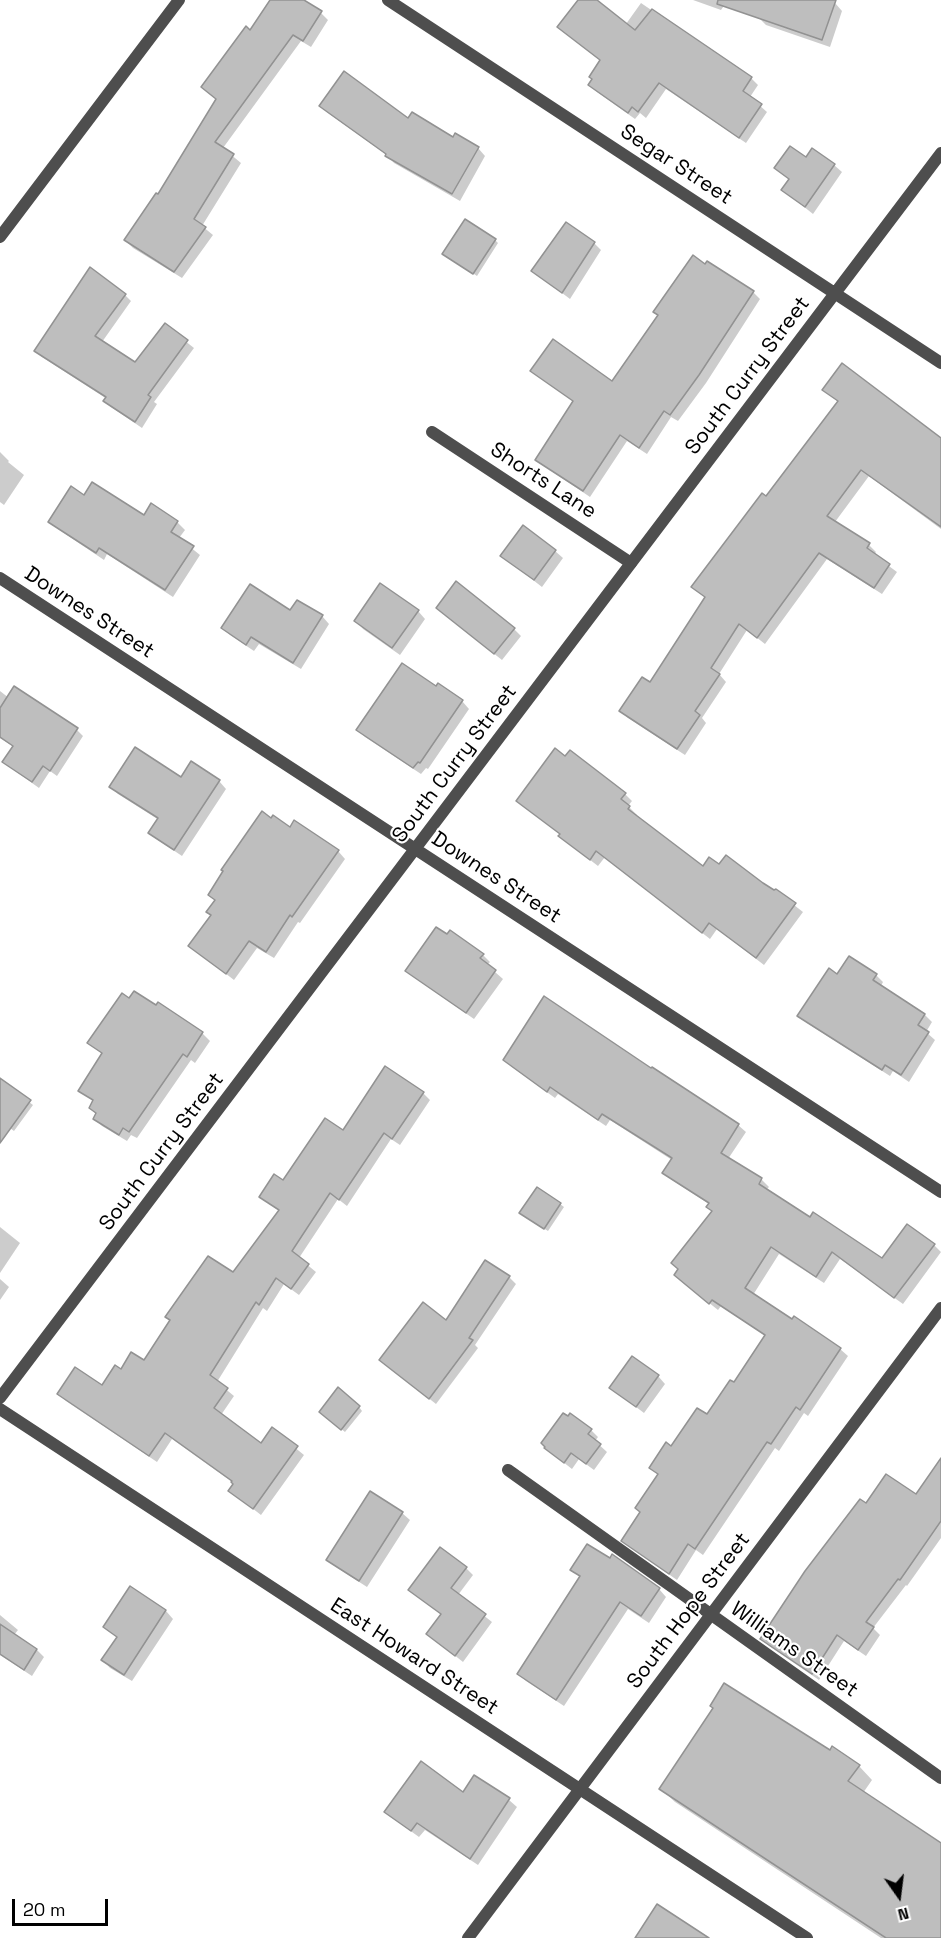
<!DOCTYPE html>
<style>
body{margin:0}
#map{position:relative;width:941px;height:1938px;overflow:hidden;background:#fff;font-family:"Space Grotesk",sans-serif}
canvas{display:block}
.north{position:absolute;left:869px;top:1866px;width:60px;height:60px;-webkit-text-stroke:4px #fff;paint-order:stroke;rotate:166deg;font-size:16px;font-weight:700;line-height:24px;text-align:center;color:#000}
.north::after{content:'';display:block;margin:auto;width:21px;height:27px;background:#000;clip-path:polygon(50% 0,100% 100%,50% 72%,0 100%)}
.scale{position:absolute;left:12px;top:1899px;width:96px;height:27px;box-sizing:border-box;border:3px solid #000;border-top:0;padding-left:8px;font-size:18px;line-height:21px;white-space:nowrap;color:#000;-webkit-text-stroke:4px #fff;paint-order:stroke}
</style>
<div id="map">
<canvas width="941" height="1938"></canvas>
<div class="north">N</div>
<div class="scale">20 m</div>
</div>
<script>
const context = document.querySelector('canvas').getContext('2d');
context.lineJoin = 'round';
function fillPath(path, color) {
  context.fillStyle = color;
  context.fill(path, 'evenodd');
}
function trace(path, color, width, dash) {
  context.strokeStyle = color;
  context.lineWidth = width;
  context.lineCap = dash ? 'butt' : 'round';
  context.setLineDash(dash || []);
  context.stroke(path);
}
function label(font, color, halo, rows, align = 'center') {
  context.font = font + ' "Space Grotesk",sans-serif';
  context.lineWidth = 4.5;
  context.setLineDash([]);
  context.textBaseline = 'middle';
  context.strokeStyle = halo;
  context.fillStyle = color;
  for (const [text, x, y, turn = 0] of rows) {
    context.save();
    context.translate(x, y);
    context.rotate((+turn || 0) * Math.PI / 180);
    context.textAlign = isNaN(turn) ? turn : align;
    if (halo) context.strokeText(text, 0, 0);
    context.fillText(text, 0, 0);
    context.restore();
  }
}
fillPath(new Path2D(`
 M 271,0 L 301,0 L 321,13 L 328,20 L 311,47 L 301,41 L 223,148 L 241,163 L 202,226 L 213,235 L 182,278 L 133,248 L 125,240 L 172,174 L 217,100 L 203,87 L 251,32 Z
 M 580,0 L 594,0 L 626,24 L 641,3 L 751,78 L 758,85 L 750,97 L 767,112 L 746,143 L 666,89 L 646,118 L 640,113 L 635,119 L 597,92 L 590,85 L 602,61 Z
 M 693,0 L 728,0 L 721,10 Z
 M 765,0 L 825,0 L 835,3 L 842,11 L 830,47 L 766,25 L 759,18 Z
 M 321,106 L 409,120 L 478,148 L 485,156 L 460,201 L 394,163 L 387,155 L 328,113 Z
 M 806,159 L 834,165 L 842,172 L 813,214 L 783,190 L 790,180 L 776,168 Z
 M 495,240 L 498,243 L 477,276 L 444,254 Z
 M 594,243 L 601,250 L 570,299 L 533,271 Z
 M 753,292 L 760,299 L 706,383 L 678,421 L 671,417 L 647,454 L 627,441 L 590,497 L 544,466 L 537,459 L 574,402 L 532,371 L 612,383 Z
 M 125,295 L 131,301 L 102,342 L 136,364 L 165,325 L 194,348 L 154,402 L 157,404 L 142,428 L 111,407 L 105,401 L 107,399 L 42,357 L 36,351 Z
 M 824,389 L 941,440 L 941,529 L 869,476 L 835,522 L 869,545 L 876,552 L 874,555 L 897,572 L 882,594 L 827,559 L 765,644 L 747,630 L 719,674 L 726,682 L 702,718 L 706,723 L 685,755 L 628,718 L 621,711 L 651,684 L 706,598 L 693,587 L 766,498 L 839,403 Z
 M 0,452 L 9,461 L 8,462 L 24,475 L 4,505 L 0,502 Z
 M 84,497 L 144,517 L 151,506 L 177,522 L 185,530 L 179,538 L 200,555 L 173,597 L 107,554 L 104,560 L 58,529 L 50,522 Z
 M 555,551 L 563,558 L 542,587 L 502,556 Z
 M 418,611 L 425,619 L 400,655 L 363,629 L 356,621 Z
 M 291,613 L 322,616 L 329,624 L 301,669 L 259,644 L 254,651 L 230,635 L 223,628 Z
 M 445,615 L 514,629 L 521,636 L 502,660 Z
 M 436,688 L 462,701 L 469,709 L 428,769 L 426,768 L 421,774 L 365,737 L 357,729 Z
 M 0,691 L 9,698 L 77,730 L 83,736 L 57,776 L 50,771 L 39,788 L 11,768 L 4,762 L 14,747 L 0,738 Z
 M 182,779 L 219,781 L 226,789 L 182,856 L 158,840 L 150,833 L 159,820 L 118,794 L 111,787 Z
 M 625,794 L 632,801 L 628,806 L 637,815 L 635,817 L 703,868 L 776,891 L 803,912 L 764,965 L 717,929 L 710,939 L 605,857 L 598,866 L 568,843 L 561,835 L 518,801 Z
 M 290,829 L 338,851 L 345,859 L 300,923 L 298,922 L 274,958 L 257,948 L 234,980 L 190,946 L 212,916 L 216,901 L 210,895 Z
 M 448,936 L 483,955 L 490,962 L 487,965 L 503,979 L 474,1019 L 415,978 L 407,971 Z
 M 876,975 L 883,982 L 881,986 L 925,1015 L 932,1022 L 926,1032 L 935,1040 L 909,1082 L 893,1071 L 890,1076 L 807,1023 L 799,1016 Z
 M 130,1000 L 156,1007 L 158,1005 L 202,1033 L 210,1041 L 195,1063 L 191,1060 L 137,1138 L 131,1135 L 127,1141 L 102,1126 L 95,1119 L 97,1115 L 90,1108 L 94,1102 L 80,1090 L 102,1054 L 89,1043 Z
 M 504,1059 L 652,1070 L 738,1125 L 746,1132 L 728,1159 L 761,1179 L 769,1187 L 766,1190 L 810,1219 L 882,1260 L 934,1245 L 941,1252 L 903,1304 L 840,1259 L 824,1283 L 779,1254 L 753,1295 L 840,1349 L 848,1356 L 808,1416 L 804,1413 L 779,1451 L 775,1448 L 703,1555 L 696,1550 L 677,1580 L 631,1548 L 623,1540 L 641,1513 L 658,1475 L 651,1467 L 707,1416 L 735,1384 L 766,1336 L 721,1306 L 718,1310 L 683,1282 L 713,1212 L 709,1204 L 672,1180 L 664,1173 L 672,1160 L 610,1120 L 606,1126 L 558,1094 L 555,1098 L 512,1067 Z
 M 0,1080 L 33,1105 L 14,1131 L 0,1121 Z
 M 423,1093 L 430,1100 L 400,1145 L 391,1139 L 347,1206 L 338,1199 L 299,1258 L 316,1272 L 299,1295 L 284,1284 L 267,1311 L 263,1308 L 217,1382 L 234,1396 L 221,1415 L 261,1445 L 272,1429 L 304,1455 L 261,1515 L 230,1491 L 234,1484 L 232,1482 L 172,1439 L 157,1462 L 66,1401 L 59,1394 L 103,1387 L 121,1371 L 144,1363 L 233,1274 L 279,1211 L 261,1196 L 284,1182 L 344,1132 Z
 M 560,1204 L 564,1207 L 548,1231 L 525,1217 Z
 M 0,1227 L 20,1243 L 0,1273 Z
 M 509,1277 L 516,1284 L 475,1345 L 478,1348 L 436,1404 L 380,1360 L 447,1322 Z
 M 0,1279 L 9,1287 L 0,1300 Z
 M 658,1376 L 665,1384 L 644,1413 L 611,1388 Z
 M 359,1407 L 362,1411 L 345,1432 L 324,1415 Z
 M 591,1430 L 598,1437 L 595,1441 L 607,1452 L 594,1470 L 579,1459 L 572,1469 L 554,1455 Z
 M 941,1461 L 941,1538 L 907,1586 L 906,1585 L 873,1628 L 880,1635 L 866,1656 L 844,1641 L 819,1680 L 769,1646 L 762,1639 L 866,1506 L 916,1497 Z
 M 371,1493 L 402,1513 L 410,1520 L 367,1587 L 336,1567 L 328,1559 Z
 M 466,1568 L 473,1575 L 458,1595 L 492,1622 L 463,1662 L 428,1634 L 442,1615 L 410,1590 Z
 M 572,1570 L 659,1589 L 666,1597 L 649,1623 L 628,1609 L 564,1706 L 526,1681 L 519,1674 L 581,1578 Z
 M 130,1588 L 166,1611 L 173,1619 L 132,1681 L 110,1668 L 103,1660 L 118,1638 L 104,1627 Z
 M 0,1615 L 18,1630 L 14,1635 L 37,1650 L 44,1657 L 32,1676 L 0,1655 Z
 M 830,1752 L 859,1766 L 872,1780 L 863,1793 L 941,1845 L 941,1938 L 881,1938 L 675,1802 L 661,1789 Z
 M 475,1777 L 509,1800 L 517,1807 L 478,1865 L 425,1830 L 419,1837 L 394,1819 L 386,1812 L 463,1794 Z`), '#0003');
const building = new Path2D(`
 M 270,0 L 304,0 L 322,11 L 303,41 L 293,35 L 215,142 L 234,154 L 194,219 L 206,227 L 174,272 L 124,240 L 156,193 L 158,194 L 216,99 L 201,87 L 246,26 L 250,30 Z
 M 578,0 L 597,0 L 635,30 L 652,9 L 752,77 L 743,91 L 762,104 L 739,138 L 659,83 L 638,112 L 632,107 L 628,113 L 588,85 L 592,79 L 589,77 L 600,60 L 557,27 Z
 M 718,0 L 836,0 L 822,40 L 717,4 Z
 M 344,71 L 408,118 L 412,112 L 453,137 L 455,133 L 479,147 L 452,194 L 385,156 L 386,154 L 319,106 Z
 M 790,146 L 806,157 L 812,148 L 835,164 L 805,207 L 781,190 L 789,179 L 774,168 Z
 M 465,219 L 496,239 L 473,274 L 442,254 Z
 M 566,222 L 595,242 L 562,293 L 531,271 Z
 M 693,255 L 705,264 L 707,261 L 754,291 L 699,375 L 670,415 L 664,411 L 639,448 L 620,435 L 583,491 L 535,460 L 573,401 L 530,371 L 553,339 L 612,381 L 658,315 L 653,312 Z
 M 90,267 L 126,294 L 95,336 L 135,362 L 165,323 L 188,340 L 148,395 L 151,397 L 135,422 L 103,401 L 106,397 L 34,351 Z
 M 842,363 L 941,438 L 941,527 L 861,470 L 827,516 L 870,543 L 867,548 L 890,564 L 874,588 L 819,553 L 757,638 L 739,624 L 711,668 L 720,674 L 695,711 L 700,715 L 677,749 L 619,711 L 642,677 L 650,682 L 705,597 L 691,587 L 762,493 L 766,496 L 838,401 L 822,390 Z
 M 92,482 L 144,515 L 151,503 L 178,521 L 171,532 L 194,546 L 165,590 L 99,548 L 96,553 L 48,522 L 71,486 L 84,495 Z
 M 523,525 L 556,550 L 534,580 L 500,556 Z
 M 456,581 L 515,628 L 494,654 L 436,608 Z
 M 380,583 L 419,610 L 392,648 L 354,621 Z
 M 250,584 L 290,610 L 297,600 L 323,615 L 293,663 L 251,637 L 246,645 L 221,628 Z
 M 402,663 L 436,686 L 438,683 L 463,700 L 420,763 L 418,762 L 413,768 L 356,730 Z
 M 14,686 L 78,728 L 50,771 L 43,766 L 32,782 L 2,762 L 13,746 L 0,737 L 0,708 Z
 M 135,747 L 181,777 L 191,761 L 220,780 L 174,850 L 148,833 L 158,818 L 109,787 Z
 M 555,748 L 565,756 L 570,750 L 626,793 L 621,799 L 630,806 L 628,809 L 703,866 L 709,857 L 719,864 L 726,855 L 763,883 L 774,890 L 776,889 L 796,903 L 756,958 L 709,923 L 702,933 L 596,851 L 590,860 L 558,836 L 560,834 L 516,801 Z
 M 262,811 L 271,818 L 273,815 L 290,827 L 294,820 L 339,850 L 292,917 L 290,915 L 266,952 L 249,941 L 226,974 L 188,946 L 211,915 L 206,912 L 215,900 L 208,895 L 223,871 L 221,870 Z
 M 436,927 L 447,934 L 450,930 L 484,954 L 480,958 L 496,970 L 466,1013 L 405,971 Z
 M 849,956 L 877,974 L 873,980 L 925,1014 L 918,1025 L 929,1032 L 901,1075 L 885,1065 L 882,1070 L 797,1016 L 829,968 L 837,974 Z
 M 134,991 L 156,1005 L 158,1002 L 203,1032 L 187,1057 L 183,1054 L 129,1132 L 123,1128 L 119,1135 L 93,1119 L 96,1113 L 89,1108 L 93,1100 L 78,1091 L 102,1053 L 87,1043 L 122,993 L 129,998 Z
 M 544,996 L 651,1068 L 652,1067 L 739,1124 L 721,1153 L 762,1178 L 759,1184 L 810,1217 L 813,1212 L 882,1258 L 907,1224 L 935,1244 L 894,1298 L 832,1252 L 816,1277 L 771,1247 L 745,1288 L 792,1319 L 794,1316 L 841,1348 L 800,1410 L 796,1407 L 771,1444 L 767,1442 L 695,1549 L 688,1544 L 669,1574 L 621,1541 L 640,1512 L 635,1508 L 658,1474 L 649,1468 L 666,1442 L 671,1446 L 697,1408 L 707,1414 L 730,1380 L 734,1382 L 765,1335 L 712,1300 L 709,1304 L 674,1275 L 678,1269 L 671,1263 L 712,1211 L 706,1207 L 709,1203 L 662,1173 L 672,1158 L 602,1114 L 598,1120 L 550,1087 L 547,1092 L 503,1060 Z
 M 385,1066 L 424,1092 L 392,1139 L 384,1133 L 339,1200 L 330,1193 L 292,1251 L 309,1264 L 291,1289 L 276,1278 L 259,1305 L 256,1302 L 210,1375 L 228,1388 L 214,1408 L 261,1443 L 272,1427 L 298,1446 L 253,1509 L 228,1491 L 233,1484 L 231,1482 L 232,1481 L 165,1433 L 149,1456 L 57,1394 L 75,1367 L 102,1385 L 115,1365 L 121,1369 L 131,1352 L 144,1360 L 170,1320 L 165,1317 L 208,1256 L 233,1272 L 279,1210 L 259,1197 L 274,1174 L 283,1180 L 325,1118 L 343,1130 Z
 M 0,1078 L 31,1100 L 0,1143 Z
 M 537,1187 L 561,1203 L 544,1229 L 519,1213 Z
 M 485,1260 L 510,1276 L 469,1338 L 473,1340 L 429,1399 L 379,1360 L 423,1302 L 446,1320 Z
 M 632,1356 L 659,1375 L 636,1407 L 609,1388 Z
 M 338,1387 L 360,1406 L 341,1430 L 319,1412 Z
 M 563,1413 L 568,1416 L 570,1413 L 592,1429 L 588,1434 L 601,1444 L 586,1464 L 571,1453 L 564,1463 L 544,1448 L 545,1447 L 541,1443 Z
 M 941,1458 L 941,1521 L 900,1580 L 898,1579 L 866,1622 L 874,1627 L 858,1650 L 837,1635 L 812,1674 L 760,1639 L 805,1571 L 860,1499 L 866,1503 L 886,1474 L 916,1494 Z
 M 370,1491 L 403,1512 L 359,1581 L 326,1560 Z
 M 587,1544 L 610,1558 L 612,1554 L 660,1588 L 641,1616 L 620,1602 L 556,1700 L 517,1674 L 580,1576 L 570,1570 Z
 M 440,1547 L 467,1567 L 451,1588 L 486,1614 L 455,1656 L 426,1634 L 441,1614 L 408,1590 Z
 M 130,1586 L 166,1610 L 124,1675 L 101,1660 L 117,1637 L 103,1627 Z
 M 0,1624 L 37,1649 L 24,1670 L 0,1654 Z
 M 724,1683 L 830,1750 L 832,1746 L 860,1765 L 848,1781 L 941,1843 L 941,1938 L 886,1938 L 659,1789 L 713,1708 L 710,1706 Z
 M 421,1761 L 463,1792 L 474,1775 L 510,1798 L 470,1859 L 417,1823 L 411,1831 L 384,1812 Z
 M 657,1904 L 709,1938 L 635,1938 Z`);
fillPath(building, '#bebebe');
trace(building, '#929292', 1.5);
trace(new Path2D(`
 M 432,432 L 631,563`), '#4e4e4e', 12);
trace(new Path2D(`
 M 388,0 L 941,363
 M 0,237 L 179,0
 M 0,578 L 941,1192
 M 0,1398 L 941,153
 M 0,1409 L 807,1938
 M 508,1470 L 941,1778
 M 468,1938 L 941,1308`), '#4e4e4e', 12);
label('21px', '#000', '#fff', [
 ["Segar Street",676,165,33],
 ["South Curry Street",748,376,-53],
 ["Shorts Lane",543,481,33],
 ["Downes Street",89,613,33],
 ["South Curry Street",455,764,-53],
 ["Downes Street",496,878,33],
 ["South Curry Street",162,1152,-53],
 ["South Hope Street",689,1611,-53],
 ["Williams Street",794,1650,35],
 ["East Howard Street",414,1657,33]
]);
</script>
